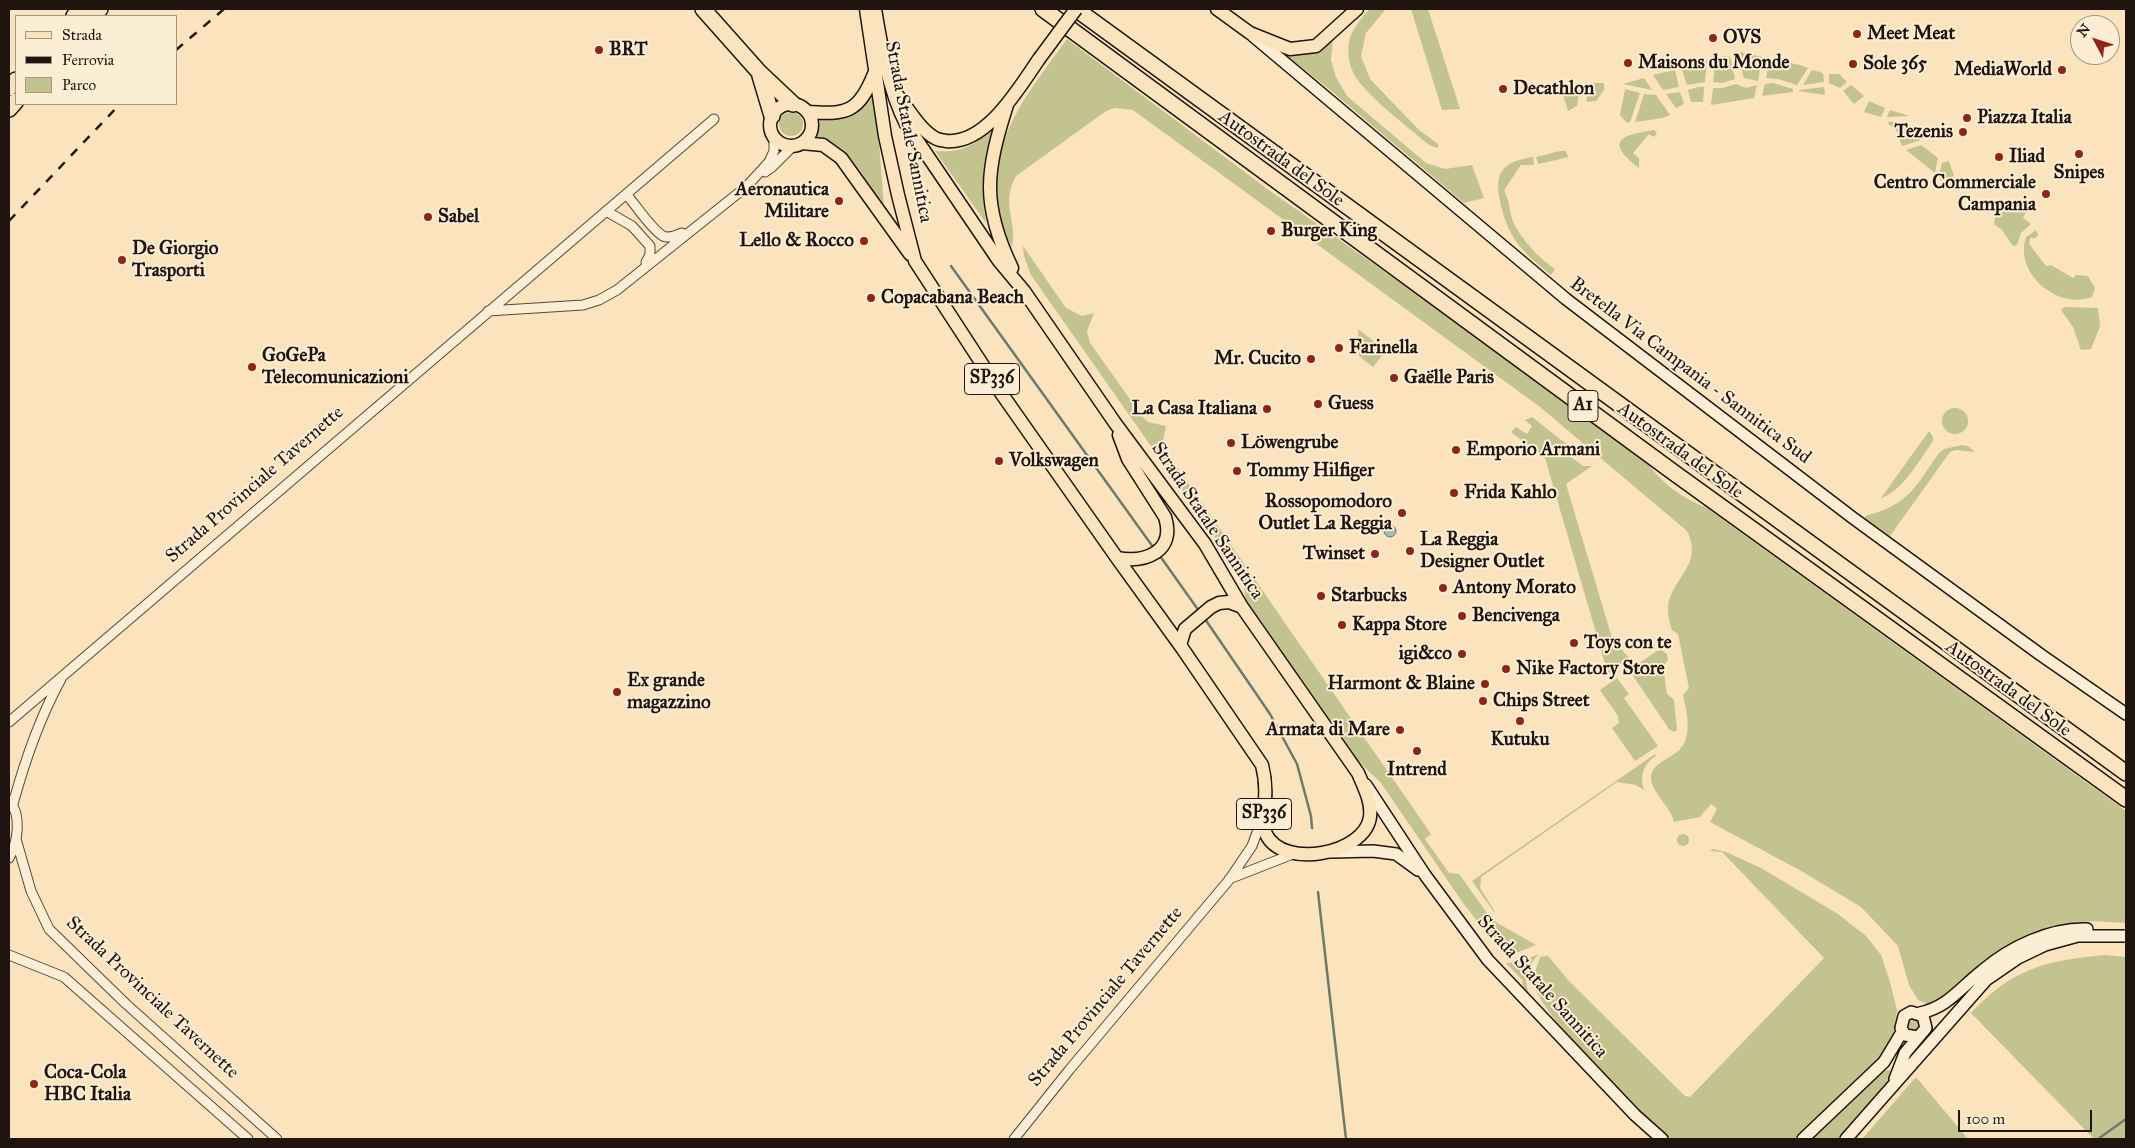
<!DOCTYPE html>
<meta charset="utf-8">
<style>
body{margin:0}
#map{position:relative;width:2135px;height:1148px;overflow:hidden;background:#fbe3be;font-family:"IM FELL Great Primer",serif}
canvas{display:block}
.frame{position:absolute;inset:0;border:10px solid #1f150e;pointer-events:none}
.legend{position:absolute;left:15px;top:15px;width:162px;height:90px;box-sizing:border-box;background:#fcedd5;border:1px solid #a49785;margin:0;padding:6px 9px;list-style:none;font-size:15px;color:#1f150e}
.legend li{display:flex;align-items:center;gap:10px;height:25px}
.legend b{width:25px;border:1px solid #a49785}
.north{position:absolute;left:2070px;top:15px;width:50px;height:50px;box-sizing:border-box;background:#fcedd5;border:1px solid #a49785;border-radius:50%;rotate:310deg;font-size:14px;font-weight:700;line-height:20px;text-align:center;color:#1f150e}
.north::after{content:'';display:block;margin:auto;width:18px;height:22px;background:#8f2418;clip-path:polygon(50% 0,100% 100%,50% 72%,0 100%)}
.scale{position:absolute;left:1958px;top:1110px;width:134px;height:22px;box-sizing:border-box;border:2px solid #1f150e;border-top:0;padding-left:6px;font-size:15px;line-height:18px;white-space:nowrap;color:#1f150e;-webkit-text-stroke:4px #fcedd5;paint-order:stroke}
</style>
<div id="map">
<canvas width="2135" height="1148"></canvas>
<div class="frame"></div>
<ul class="legend">
<li><b style="height:6px;background:#fbe3be"></b>Strada</li>
<li><b style="height:6px;background:#1f150e"></b>Ferrovia</li>
<li><b style="height:14px;background:#c2c38f"></b>Parco</li>
</ul>
<div class="north">N</div>
<div class="scale">100 m</div>
</div>
<script>
const context = document.querySelector('canvas').getContext('2d');
context.lineJoin = 'round';
function fillPath(path, color) {
  context.fillStyle = color;
  context.fill(path, 'evenodd');
}
function trace(path, color, width, dash) {
  context.strokeStyle = color;
  context.lineWidth = width;
  context.lineCap = dash ? 'butt' : 'round';
  context.setLineDash(dash || []);
  context.stroke(path);
}
function label(font, color, halo, rows, align = 'center') {
  context.font = font + ' "IM FELL Great Primer",serif';
  context.lineWidth = 4;
  context.setLineDash([]);
  context.textBaseline = 'middle';
  context.strokeStyle = halo;
  context.fillStyle = color;
  for (const [text, x, y, turn = 0] of rows) {
    context.save();
    context.translate(x, y);
    context.rotate((+turn || 0) * Math.PI / 180);
    context.textAlign = isNaN(turn) ? turn : align;
    if (halo) context.strokeText(text, 0, 0);
    context.fillText(text, 0, 0);
    context.restore();
  }
}
fillPath(new Path2D(`
 M 1369,9 L 1386,9 L 1366,33 L 1361,56 L 1370,79 L 1419,130 L 1438,144 L 1438,148 L 1429,145 C 1407,126 1374,102 1357,79 C 1348,66 1345,45 1353,31 C 1357,23 1364,16 1369,9 Z
 M 1411,9 L 1428,9 L 1460,109 L 1442,110 Z
 M 1333,37 L 1331,60 L 1336,77 L 1347,96 L 1426,163 L 1445,169 L 1472,165 L 1484,198 L 1464,203 L 1329,89 L 1270,43 L 1287,50 Z
 M 1067,39 L 1266,188 L 1453,320 L 1647,463 C 1664,485 1682,498 1707,508 L 2126,811 L 2126,923 L 2091,921 L 2053,926 L 2016,941 L 1968,974 L 1937,1003 L 1927,1004 L 1918,1000 L 1909,985 L 1898,946 L 1861,907 L 1803,872 L 1710,822 L 1717,809 L 1711,804 L 1700,817 L 1674,822 C 1671,806 1651,793 1651,777 C 1652,761 1676,758 1683,745 C 1692,730 1686,710 1683,695 L 1689,688 L 1678,634 L 1672,630 C 1670,623 1667,614 1668,607 C 1672,577 1704,565 1687,531 L 1540,407 L 1133,110 L 1115,108 L 1106,111 L 1016,176 C 1000,205 1018,222 1012,247 C 970,162 1019,105 1067,39 Z
 M 1740,52 L 1762,57 L 1758,81 L 1744,78 L 1737,55 Z
 M 1724,56 L 1730,57 L 1735,79 L 1722,83 L 1713,82 L 1716,58 Z
 M 1770,59 L 1800,65 L 1808,68 L 1797,85 L 1778,79 L 1766,78 Z
 M 1707,60 L 1705,82 L 1687,85 L 1681,67 Z
 M 1675,70 L 1679,87 L 1663,90 L 1653,75 Z
 M 1812,70 L 1823,73 L 1824,82 L 1803,85 Z
 M 1829,74 L 1839,74 L 1847,82 L 1840,88 L 1829,83 Z
 M 1644,78 L 1652,90 L 1623,84 Z
 M 1581,83 L 1577,106 L 1568,111 L 1560,85 Z
 M 1590,83 L 1604,83 L 1604,90 L 1596,101 L 1586,102 Z
 M 1773,83 L 1793,89 L 1793,92 L 1762,96 L 1765,84 Z
 M 1736,84 L 1746,88 L 1757,85 L 1754,98 L 1711,105 L 1713,88 L 1722,88 Z
 M 1851,85 L 1864,96 L 1854,104 L 1843,91 Z
 M 1699,87 L 1704,87 L 1703,102 L 1691,102 L 1688,90 Z
 M 1824,87 L 1825,95 L 1799,91 L 1799,90 Z
 M 1625,89 L 1640,93 L 1630,122 L 1627,123 L 1620,115 Z
 M 1680,92 L 1684,104 L 1676,108 L 1666,94 Z
 M 872,93 L 879,143 L 884,207 C 865,180 849,144 815,136 L 818,127 L 817,119 C 847,120 852,115 872,93 Z
 M 1644,94 L 1656,95 L 1670,115 L 1663,118 L 1635,122 Z
 M 1869,101 L 1885,108 L 1881,117 L 1864,112 Z
 M 1890,110 L 1909,116 L 1887,117 Z
 M779 124a12 12 0 1 1 24 0a12 12 0 1 1-24 0Z
 M 1887,122 L 1909,122 L 1911,133 L 1921,140 L 1902,146 L 1897,132 Z
 M 994,126 C 981,164 981,184 986,223 L 935,151 C 963,153 975,145 994,126 Z
 M 1654,130 L 1657,133 L 1654,137 L 1649,134 L 1633,153 L 1639,158 L 1639,168 C 1604,141 1621,135 1654,130 Z
 M 1921,145 L 1938,158 L 1935,173 L 1906,150 Z
 M 1560,151 L 1565,151 L 1569,157 L 1538,164 L 1536,157 Z
 M 1533,157 L 1534,165 L 1521,165 L 1504,190 C 1510,201 1509,213 1514,224 C 1523,241 1539,258 1555,269 L 1551,275 C 1537,263 1519,250 1511,233 C 1504,220 1492,184 1502,171 C 1509,161 1522,159 1533,157 Z
 M 1949,161 L 1954,176 L 1941,181 L 1939,176 L 1942,163 Z
 M 2007,206 L 2027,210 L 2023,218 L 2031,224 L 2021,233 L 2017,245 L 2013,246 L 2002,230 L 1994,224 L 1996,210 Z
 M 2036,230 L 2038,235 L 2035,238 L 2030,238 L 2029,244 L 2046,266 L 2051,265 L 2073,278 L 2076,275 L 2088,276 L 2095,288 L 2092,297 C 2057,310 2014,273 2026,237 Z
 M 1023,246 L 1066,308 L 1082,316 L 1094,313 L 1087,331 L 1090,343 L 1142,416 L 1148,422 L 1166,426 L 1163,441 L 1166,451 L 1431,834 L 1425,839 L 1449,873 L 1459,874 L 1492,920 L 1536,945 L 1519,952 L 1508,952 L 1494,942 L 1463,903 L 1381,783 L 1353,756 L 1246,601 L 1242,576 L 1031,275 L 1024,256 Z
 M 2065,307 L 2098,308 L 2100,326 L 2091,349 L 2081,350 L 2073,327 L 2061,310 Z
 M 1358,329 L 1386,351 L 1373,367 L 1359,356 Z
 M1942 421a13 13 0 1 1 26 0a13 13 0 1 1-26 0Z
 M 1532,417 L 1569,446 L 1570,456 L 1583,466 L 1592,466 L 1566,484 L 1612,638 L 1629,658 L 1608,674 L 1545,458 L 1511,432 L 1516,427 L 1527,434 L 1532,426 L 1525,420 Z
 M 1929,431 L 1933,437 L 1933,441 C 1920,459 1902,492 1881,498 Z
 M 1962,445 L 1968,446 L 1975,452 L 1956,450 L 1950,452 L 1890,536 L 1865,518 L 1865,516 C 1909,505 1915,487 1939,453 L 1944,449 Z
 M 1661,650 L 1667,654 L 1668,660 L 1663,666 L 1667,694 L 1674,700 L 1677,730 L 1674,732 L 1669,729 L 1629,670 L 1657,651 Z
 M 1617,678 L 1629,694 L 1624,698 L 1658,746 L 1635,761 L 1612,728 L 1619,723 L 1618,716 L 1600,690 Z
 M 1655,754 L 1656,756 C 1644,763 1639,776 1644,790 L 1636,785 L 1617,782 L 1481,877 L 1480,888 L 1495,912 L 1493,911 L 1472,881 Z
 M1677 840a6 6 0 1 1 12 0a6 6 0 1 1-12 0Z
 M 1713,849 L 1726,852 L 1761,868 L 1838,914 L 1866,936 L 1881,955 L 1890,982 L 1897,1010 L 1893,1036 L 1889,1050 L 1799,1139 L 1670,1139 C 1641,1113 1540,1017 1534,983 C 1533,975 1538,964 1540,957 L 1548,956 L 1569,981 L 1685,1096 L 1690,1097 L 1824,958 L 1722,852 L 1710,851 Z
 M 1539,954 C 1526,968 1523,978 1530,996 L 1529,997 L 1524,993 L 1522,980 L 1506,963 L 1519,962 Z
 M 2104,955 L 2126,957 L 2126,1139 L 2094,1139 L 1971,1013 C 2013,968 2045,961 2104,955 Z
 M 1908,1014 L 1925,1024 L 1910,1036 L 1903,1020 Z
 M 1890,1070 L 1892,1073 L 1883,1091 L 1841,1139 L 1812,1139 L 1884,1071 Z
 M 1916,1077 L 1968,1139 L 1862,1139 Z`), '#c2c38f');
const water = new Path2D(`
 M1384 531a6 6 0 1 1 12 0a6 6 0 1 1-12 0Z`);
fillPath(water, '#9fbfad');
trace(water, '#6c7b6d', 1);
trace(new Path2D(`
 M 951,266 L 1153,547
 M 1160,556 L 1199,611
 M 1205,619 L 1270,714 L 1297,764 L 1311,816 L 1312,828
 M 1318,892 L 1346,1139
 M 2098,1139 L 2126,1119`), '#6c7b6d', 2.5);
const street = new Path2D(`
 M 765,172 L 772,167 L 793,146
 M 626,194 C 636,205 651,229 663,236 C 669,239 676,235 682,233
 M 606,211 L 632,226 L 650,246 L 650,255 L 646,262
 M 488,311 L 583,305 L 599,300 L 617,290 L 746,187 L 769,162 L 774,151 L 774,136
 M 9,722 L 714,119
 M 9,800 C 22,815 18,842 9,858
 M 13,804 C 25,760 39,719 61,679
 M 16,839 L 31,891 L 49,929 L 125,1003 L 277,1139
 M 1229,879 L 1293,854
 M 9,955 L 64,977 L 248,1139
 M 1014,1139 L 1070,1069 L 1229,880 L 1252,846 L 1262,819`);
const secondary = new Path2D(`
 M 1253,36 L 1566,299 L 1853,518 L 2041,655 L 2126,714
 M 1366,785 L 1425,875 L 1488,960 L 1635,1115 L 1662,1139
 M 1332,852 L 1373,851 L 1396,854 L 1418,870
 M 1920,1013 C 1948,1007 1960,988 1982,971 C 2010,947 2050,928 2087,929
 M 1895,1079 L 1905,1053 L 1926,1028 L 1923,1016 L 1911,1012 L 1904,1016 L 1901,1028 L 1905,1035 L 1918,1037
 M 1803,1139 L 1884,1062 L 1902,1032
 M 1846,1139 L 1986,980 L 2018,958 L 2045,945 L 2078,936 L 2126,936`);
const primary = new Path2D(`
 M 866,9 L 885,136 L 898,195 L 915,261 L 999,390 L 1117,558 L 1182,648
 M 875,9 C 881,46 889,91 906,124 L 999,261 L 1024,291 L 1115,423 L 1205,544 L 1242,607 L 1358,773 C 1364,787 1372,802 1370,817 C 1365,854 1283,870 1266,834 C 1261,824 1265,811 1265,800 C 1266,788 1265,777 1262,765 L 1180,645 L 1185,629 L 1211,607 L 1219,603 L 1229,602 L 1242,607
 M 1217,9 L 1250,33 L 1290,49 L 1316,46 L 1357,9
 M 897,95 C 909,109 919,129 935,138 C 938,140 941,140 946,141 C 986,145 1019,88 1039,59
 M770 125a21 21 0 1 1 42 0a21 21 0 1 1-42 0Z
 M 1007,105 C 986,171 981,204 1012,268
 M 808,112 C 847,115 859,112 874,74
 M 802,143 L 823,145 L 841,158 L 910,254
 M 1117,558 C 1145,563 1176,552 1165,517 L 1128,459 L 1119,435`);
const highway = new Path2D(`
 M 703,9 L 759,72 L 793,104
 M 1043,9 L 1673,472 L 2126,799
 M 1076,9 L 2126,773
 M 74,16 L 81,9
 M 93,16 L 100,9
 M 760,76 L 772,116
 M 9,88 L 16,80
 M 9,109 L 16,101`);
trace(street, '#56483a', 11);
trace(secondary, '#1f150e', 14);
trace(primary, '#1f150e', 15);
trace(highway, '#1f150e', 18);
trace(street, '#fcedd5', 9);
trace(secondary, '#fcedd5', 11);
trace(primary, '#fbe3be', 12);
trace(highway, '#fbe3be', 15);
trace(new Path2D(`
 M 176,50 L 224,9
 M 9,221 L 120,104`), '#1f150e', 2.5, [9, 9]);
const primaryBridge = new Path2D(`
 M 1039,59 L 1076,9`);
trace(primaryBridge, '#1f150e', 15, []);
trace(primaryBridge, '#fbe3be', 12);
for (const [x, y, r, color] of [
 [1857,34,5,"#8f2418"],
 [1713,38,5,"#8f2418"],
 [599,50,5,"#8f2418"],
 [1628,63,5,"#8f2418"],
 [1853,64,5,"#8f2418"],
 [2062,70,5,"#8f2418"],
 [1503,89,5,"#8f2418"],
 [1967,118,5,"#8f2418"],
 [1963,132,5,"#8f2418"],
 [2079,154,5,"#8f2418"],
 [1999,157,5,"#8f2418"],
 [2046,194,5,"#8f2418"],
 [839,201,5,"#8f2418"],
 [428,217,5,"#8f2418"],
 [1271,231,5,"#8f2418"],
 [864,241,5,"#8f2418"],
 [122,260,5,"#8f2418"],
 [871,298,5,"#8f2418"],
 [1339,348,5,"#8f2418"],
 [1311,359,5,"#8f2418"],
 [252,367,5,"#8f2418"],
 [1394,378,5,"#8f2418"],
 [1318,404,5,"#8f2418"],
 [1267,409,5,"#8f2418"],
 [1231,443,5,"#8f2418"],
 [1456,450,5,"#8f2418"],
 [999,461,5,"#8f2418"],
 [1237,471,5,"#8f2418"],
 [1454,493,5,"#8f2418"],
 [1402,513,5,"#8f2418"],
 [1410,551,5,"#8f2418"],
 [1375,554,5,"#8f2418"],
 [1443,588,5,"#8f2418"],
 [1321,596,5,"#8f2418"],
 [1462,616,5,"#8f2418"],
 [1342,625,5,"#8f2418"],
 [1574,643,5,"#8f2418"],
 [1462,654,5,"#8f2418"],
 [1506,669,5,"#8f2418"],
 [1485,684,5,"#8f2418"],
 [617,692,5,"#8f2418"],
 [1483,701,5,"#8f2418"],
 [1520,721,5,"#8f2418"],
 [1400,730,5,"#8f2418"],
 [1417,751,5,"#8f2418"],
 [34,1084,5,"#8f2418"]
]) {
  const dot = new Path2D();
  dot.arc(x, y, r, 0, 2 * Math.PI);
  context.fillStyle = color;
  context.fill(dot);
  trace(dot, '#fcedd5', 2);
}
for (const [x, y, w] of [
 [992,379,55],
 [1583,406,30],
 [1264,814,55]
]) {
  const box = new Path2D();
  box.roundRect(x - w / 2, y - 15.5, w, 31, 4);
  context.fillStyle = '#fcedd5';
  context.fill(box);
  trace(box, '#1f150e', 1);
}
label('bold 18px', '#1f150e', null, [
 ["SP336",992,379],
 ["A1",1583,406],
 ["SP336",1264,814]
]);
label('bold 19px', '#1f150e', '#fcedd5', [
 ["Meet Meat",1867,34],
 ["OVS",1723,38],
 ["BRT",609,50],
 ["Maisons du Monde",1638,63],
 ["Sole 365",1863,64],
 ["MediaWorld",2052,70,"right"],
 ["Decathlon",1513,89],
 ["Piazza Italia",1977,118],
 ["Tezenis",1953,132,"right"],
 ["Iliad",2009,157],
 ["Snipes",2079,173,"center"],
 ["Centro Commerciale",2036,183,"right"],
 ["Campania",2036,205,"right"],
 ["Aeronautica",829,190,"right"],
 ["Militare",829,212,"right"],
 ["Sabel",438,217],
 ["Burger King",1281,231],
 ["Lello & Rocco",854,241,"right"],
 ["De Giorgio",132,249],
 ["Trasporti",132,271],
 ["Copacabana Beach",881,298],
 ["Farinella",1349,348],
 ["GoGePa",262,356],
 ["Telecomunicazioni",262,378],
 ["Mr. Cucito",1301,359,"right"],
 ["Gaëlle Paris",1404,378],
 ["Guess",1328,404],
 ["La Casa Italiana",1257,409,"right"],
 ["Löwengrube",1241,443],
 ["Emporio Armani",1466,450],
 ["Volkswagen",1009,461],
 ["Tommy Hilfiger",1247,471],
 ["Frida Kahlo",1464,493],
 ["Rossopomodoro",1392,502,"right"],
 ["Outlet La Reggia",1392,524,"right"],
 ["La Reggia",1420,540],
 ["Designer Outlet",1420,562],
 ["Twinset",1365,554,"right"],
 ["Antony Morato",1453,588],
 ["Starbucks",1331,596],
 ["Bencivenga",1472,616],
 ["Kappa Store",1352,625],
 ["Toys con te",1584,643],
 ["igi&co",1452,654,"right"],
 ["Nike Factory Store",1516,669],
 ["Ex grande",627,681],
 ["magazzino",627,703],
 ["Harmont & Blaine",1475,684,"right"],
 ["Chips Street",1493,701],
 ["Armata di Mare",1390,730,"right"],
 ["Kutuku",1520,740,"center"],
 ["Intrend",1417,770,"center"],
 ["Coca-Cola",44,1073],
 ["HBC Italia",44,1095]
], 'left');
label('19px', '#1f150e', '#fcedd5', [
 ["Strada Statale Sannitica",908,132,79],
 ["Autostrada del Sole",1281,159,36],
 ["Bretella Via Campania - Sannitica Sud",1690,371,37],
 ["Autostrada del Sole",1680,451,36],
 ["Strada Provinciale Tavernette",255,485,-41],
 ["Strada Statale Sannitica",1207,521,56],
 ["Autostrada del Sole",2008,689,36],
 ["Strada Statale Sannitica",1542,987,48],
 ["Strada Provinciale Tavernette",1106,997,-50],
 ["Strada Provinciale Tavernette",152,998,43]
]);
</script>
